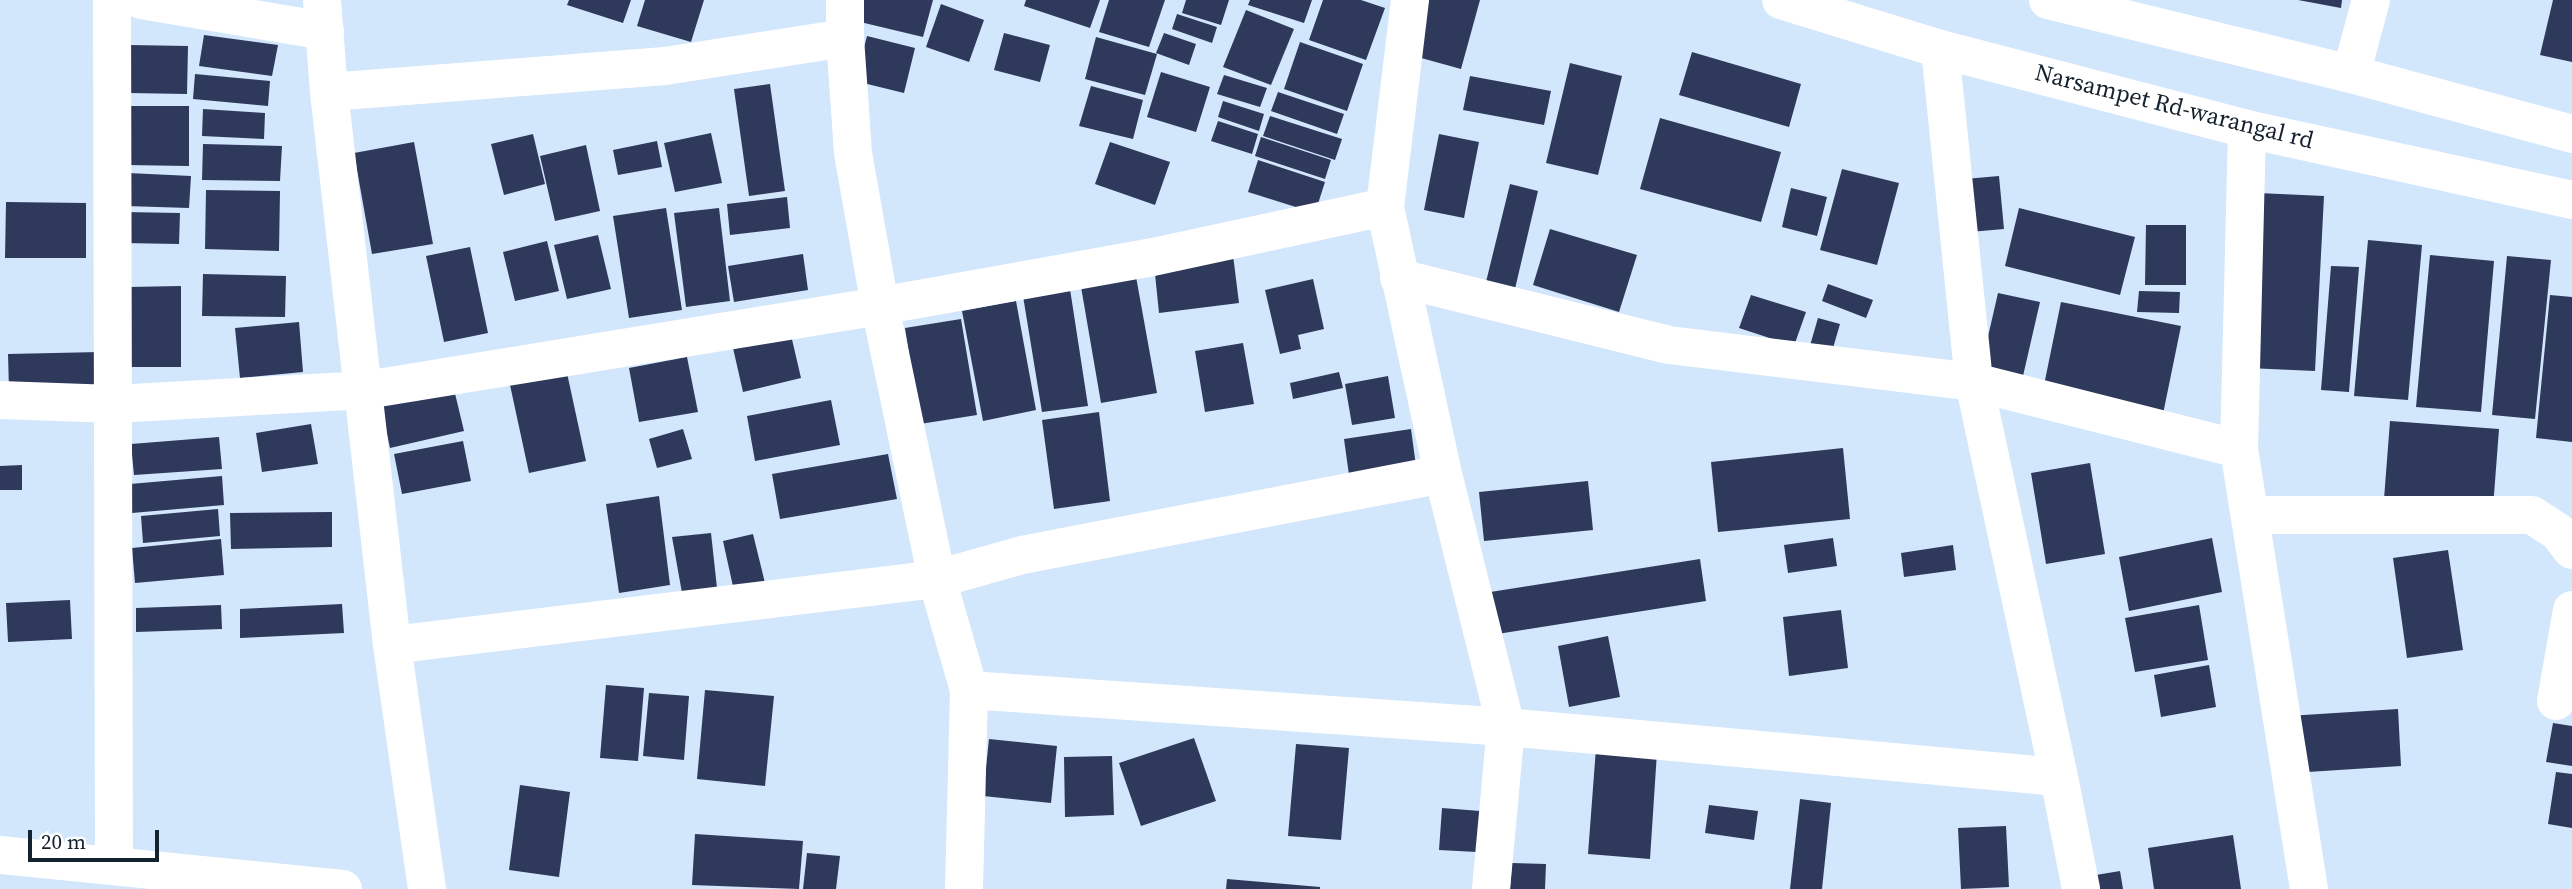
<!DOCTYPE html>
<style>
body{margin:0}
#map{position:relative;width:2572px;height:889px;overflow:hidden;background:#d2e6fc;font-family:"Source Serif 4",serif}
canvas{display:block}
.scale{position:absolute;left:28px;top:830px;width:131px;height:32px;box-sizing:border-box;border:4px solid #14212e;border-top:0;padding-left:9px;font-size:21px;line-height:24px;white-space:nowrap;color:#14212e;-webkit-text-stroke:5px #fff;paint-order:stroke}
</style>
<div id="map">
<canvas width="2572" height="889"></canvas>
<div class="scale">20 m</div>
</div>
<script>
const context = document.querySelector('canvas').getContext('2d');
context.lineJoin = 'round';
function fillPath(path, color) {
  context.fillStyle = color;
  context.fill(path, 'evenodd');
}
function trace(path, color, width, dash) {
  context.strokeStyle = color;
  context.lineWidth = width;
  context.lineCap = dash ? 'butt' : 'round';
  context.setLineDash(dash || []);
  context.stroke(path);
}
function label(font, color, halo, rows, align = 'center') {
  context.font = font + ' "Source Serif 4",serif';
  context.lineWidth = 7;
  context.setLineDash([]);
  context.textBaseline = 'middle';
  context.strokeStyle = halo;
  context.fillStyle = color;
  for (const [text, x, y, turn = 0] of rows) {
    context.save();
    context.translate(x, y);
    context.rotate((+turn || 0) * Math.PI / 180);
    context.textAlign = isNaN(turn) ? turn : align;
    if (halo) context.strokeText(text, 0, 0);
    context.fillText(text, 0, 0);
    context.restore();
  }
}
fillPath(new Path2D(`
 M 569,0 L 631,0 L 623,23 L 567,5 Z
 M 645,0 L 704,0 L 691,42 L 637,26 Z
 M 861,0 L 933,0 L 923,37 L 856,21 Z
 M 1026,0 L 1100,0 L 1090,28 L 1024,6 Z
 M 1109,0 L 1165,0 L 1149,47 L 1099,32 Z
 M 1186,0 L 1229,0 L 1221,25 L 1182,13 Z
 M 1250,0 L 1312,0 L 1304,23 L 1248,5 Z
 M 1323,0 L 1361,0 L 1385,8 L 1366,60 L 1309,40 Z
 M 1429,0 L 1480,0 L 1461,69 L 1414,56 Z
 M 2298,0 L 2342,0 L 2341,8 Z
 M 2553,0 L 2572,0 L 2572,62 L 2540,55 Z
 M 941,4 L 984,20 L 969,62 L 926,47 Z
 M 1246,10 L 1294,29 L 1271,85 L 1223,67 Z
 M 1177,14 L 1217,27 L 1212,43 L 1172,29 Z
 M 1004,33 L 1050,45 L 1040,82 L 994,70 Z
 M 1164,33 L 1196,44 L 1189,65 L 1156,53 Z
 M 204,35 L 278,45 L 272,76 L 199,66 Z
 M 867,36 L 915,48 L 904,93 L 855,81 Z
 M 1096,37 L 1157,54 L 1145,95 L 1085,79 Z
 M 1300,42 L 1363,64 L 1347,111 L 1284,89 Z
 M 130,45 L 188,46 L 187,94 L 129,93 Z
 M 1692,52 L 1801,84 L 1789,127 L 1679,95 Z
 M 1570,63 L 1622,76 L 1598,175 L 1546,163 Z
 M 1161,72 L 1210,87 L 1196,132 L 1147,117 Z
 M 195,74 L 270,81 L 268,106 L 193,99 Z
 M 1224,75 L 1267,88 L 1260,107 L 1217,94 Z
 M 1470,76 L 1551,91 L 1544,125 L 1463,110 Z
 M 770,84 L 785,191 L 749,196 L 734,89 Z
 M 1091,86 L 1143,100 L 1133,139 L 1079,126 Z
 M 1278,92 L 1344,114 L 1337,134 L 1271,111 Z
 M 1223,101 L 1264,114 L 1259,131 L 1218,117 Z
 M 126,106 L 189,106 L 189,166 L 126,165 Z
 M 203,109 L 265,113 L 264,139 L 202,136 Z
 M 1270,116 L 1342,139 L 1335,160 L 1263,136 Z
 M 1660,118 L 1781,152 L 1761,222 L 1640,189 Z
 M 1218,121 L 1258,134 L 1252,154 L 1211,141 Z
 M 711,133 L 722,183 L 675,192 L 664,143 Z
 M 533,134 L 545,184 L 504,195 L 491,144 Z
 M 1439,134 L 1479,142 L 1464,218 L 1424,210 Z
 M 1261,137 L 1331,160 L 1325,179 L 1255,156 Z
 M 657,141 L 662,167 L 618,175 L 613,150 Z
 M 414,142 L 433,244 L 372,254 L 354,153 Z
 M 1110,142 L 1170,162 L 1155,205 L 1095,184 Z
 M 203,144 L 282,146 L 280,181 L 202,180 Z
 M 586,145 L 600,211 L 555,221 L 540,156 Z
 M 1258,160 L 1325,182 L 1315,213 L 1248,192 Z
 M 1842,169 L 1899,183 L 1877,265 L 1820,250 Z
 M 128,173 L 191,176 L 189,208 L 126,206 Z
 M 1999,176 L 2004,229 L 1970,232 L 1965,179 Z
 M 1510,184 L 1538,191 L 1514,293 L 1485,286 Z
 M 1791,188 L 1827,197 L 1817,236 L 1782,227 Z
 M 206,190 L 280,191 L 279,251 L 205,249 Z
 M 2258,193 L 2324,196 L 2315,371 L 2248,368 Z
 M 787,197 L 790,228 L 730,235 L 727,204 Z
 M 6,202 L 86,203 L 86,258 L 5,258 Z
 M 666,208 L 682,310 L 629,318 L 613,216 Z
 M 719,208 L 730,301 L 686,307 L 674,213 Z
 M 2019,208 L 2135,237 L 2120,295 L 2005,266 Z
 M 124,212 L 180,213 L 179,244 L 123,243 Z
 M 2146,225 L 2186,225 L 2186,285 L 2145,285 Z
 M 1550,229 L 1637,255 L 1619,312 L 1533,285 Z
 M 598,235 L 611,289 L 567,299 L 554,245 Z
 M 2368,240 L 2422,245 L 2408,400 L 2354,396 Z
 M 547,241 L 559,291 L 515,301 L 503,252 Z
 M 470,247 L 488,333 L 444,342 L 426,256 Z
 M 803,254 L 808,290 L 734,302 L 728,266 Z
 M 1233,255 L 1239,303 L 1159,313 L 1154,264 Z
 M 2430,255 L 2494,261 L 2481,412 L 2416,407 Z
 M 2507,256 L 2551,260 L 2535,419 L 2492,415 Z
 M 2331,266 L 2359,267 L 2349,392 L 2321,390 Z
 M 1135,271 L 1157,393 L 1101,403 L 1080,281 Z
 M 203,274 L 286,276 L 285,317 L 202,316 Z
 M 1313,279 L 1324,329 L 1298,335 L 1301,349 L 1280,354 L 1265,290 Z
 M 1828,284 L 1873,300 L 1866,318 L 1822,301 Z
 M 181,286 L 181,367 L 129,367 L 129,287 Z
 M 1070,289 L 1088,406 L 1042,412 L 1023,296 Z
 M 2139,291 L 2180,292 L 2179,313 L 2137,312 Z
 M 1998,293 L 2040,302 L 2023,376 L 1981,367 Z
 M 1751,295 L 1806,312 L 1794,346 L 1739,328 Z
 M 2550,295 L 2572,297 L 2572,442 L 2536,438 Z
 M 1016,301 L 1036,410 L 983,421 L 962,311 Z
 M 2061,302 L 2181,326 L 2163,414 L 2043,390 Z
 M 1818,318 L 1840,324 L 1831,355 L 1809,349 Z
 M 961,319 L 977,415 L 920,424 L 905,328 Z
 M 299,322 L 303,372 L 240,378 L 235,328 Z
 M 791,335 L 801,378 L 743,392 L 733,348 Z
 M 1243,343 L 1254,404 L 1205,412 L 1195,351 Z
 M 100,352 L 101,387 L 9,390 L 8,354 Z
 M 687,357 L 698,412 L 639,422 L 629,368 Z
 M 1339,372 L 1343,388 L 1293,399 L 1290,383 Z
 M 567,373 L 586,461 L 529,473 L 510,385 Z
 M 1388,376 L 1395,418 L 1352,425 L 1345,384 Z
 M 453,385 L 464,431 L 390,448 L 380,401 Z
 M 831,400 L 840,445 L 755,461 L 747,416 Z
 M 1099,412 L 1110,501 L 1054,509 L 1042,420 Z
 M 2390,421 L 2499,429 L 2493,508 L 2384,499 Z
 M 311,424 L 318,464 L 262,472 L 256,433 Z
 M 683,429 L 692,459 L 657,468 L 649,439 Z
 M 1411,429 L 1416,466 L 1349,475 L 1344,439 Z
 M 219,437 L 222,469 L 134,475 L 131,444 Z
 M 463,441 L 471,481 L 402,494 L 394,454 Z
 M 1843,448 L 1850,519 L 1718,532 L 1711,462 Z
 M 888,454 L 897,499 L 780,519 L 772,474 Z
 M 2090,463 L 2105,554 L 2046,564 L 2031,473 Z
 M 22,465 L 22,490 L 0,490 L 0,466 Z
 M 222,476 L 224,505 L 132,513 L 130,484 Z
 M 1588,481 L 1593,530 L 1484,541 L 1479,492 Z
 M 659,496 L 670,585 L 619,593 L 606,504 Z
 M 218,509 L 220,536 L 143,543 L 141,516 Z
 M 332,512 L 332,547 L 231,549 L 230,513 Z
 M 711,533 L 717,588 L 682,593 L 672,537 Z
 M 753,534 L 765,583 L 734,591 L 723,541 Z
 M 1833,538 L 1837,566 L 1788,573 L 1784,545 Z
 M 2212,538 L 2222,592 L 2129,611 L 2119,557 Z
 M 221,539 L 224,575 L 135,583 L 132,548 Z
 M 1953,545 L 1956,570 L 1904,577 L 1901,553 Z
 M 2448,550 L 2463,650 L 2407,658 L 2393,558 Z
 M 1700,559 L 1706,601 L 1491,635 L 1484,593 Z
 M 70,600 L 72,639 L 8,642 L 6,603 Z
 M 342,604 L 344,633 L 240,638 L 240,609 Z
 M 221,605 L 222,629 L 136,632 L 136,608 Z
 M 2199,605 L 2208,660 L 2135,672 L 2125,618 Z
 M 1841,610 L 1848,668 L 1789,676 L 1783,617 Z
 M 1608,636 L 1620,697 L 1569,707 L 1558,646 Z
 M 2209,665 L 2216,707 L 2161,717 L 2154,675 Z
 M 606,685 L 644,688 L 638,761 L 600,758 Z
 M 705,690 L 774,696 L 765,786 L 697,779 Z
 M 649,693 L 689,696 L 684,760 L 643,756 Z
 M 2398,709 L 2401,766 L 2292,773 L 2288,716 Z
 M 2553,723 L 2572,726 L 2572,766 L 2546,762 Z
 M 1194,738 L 1216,801 L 1141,826 L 1119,763 Z
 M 989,739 L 1057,746 L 1051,803 L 983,796 Z
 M 1296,744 L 1349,748 L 1341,840 L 1288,836 Z
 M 1596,748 L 1657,752 L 1650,859 L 1588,854 Z
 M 1112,756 L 1114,815 L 1065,817 L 1064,757 Z
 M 2556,772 L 2572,774 L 2572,828 L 2548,824 Z
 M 520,785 L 570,792 L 559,877 L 509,870 Z
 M 1800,799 L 1831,803 L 1822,889 L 1790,889 Z
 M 1709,805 L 1758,811 L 1754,840 L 1705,833 Z
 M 1442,808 L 1480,811 L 1477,852 L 1439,850 Z
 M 2006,826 L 2009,887 L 1961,889 L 1958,828 Z
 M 695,834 L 803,841 L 799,889 L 692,885 Z
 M 2233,835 L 2241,889 L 2154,889 L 2148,848 Z
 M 807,853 L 840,856 L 836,889 L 803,889 Z
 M 1512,863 L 1546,864 L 1545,889 L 1510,889 Z
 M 2120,871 L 2123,889 L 2092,889 L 2090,876 Z
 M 1227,879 L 1320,887 L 1320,889 L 1226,889 Z`), '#2f395b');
trace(new Path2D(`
 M 112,0 L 114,866
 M 141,0 L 325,31
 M 322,0 L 329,92 L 392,645 L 427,889
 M 1410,0 L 1385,207 L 1443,474 L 1506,727 L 1491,889
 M 845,38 L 853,153 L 880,306 L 937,579 L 969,690 L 964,889
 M 2351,74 L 2371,0
 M 329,92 L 665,66 L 845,38 L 845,0
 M 2247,129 L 2239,449 L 2309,889
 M 1399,278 L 1669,345 L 1974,382 L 2239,449
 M 0,400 L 114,404 L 366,390 L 880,306 L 1153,257 L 1385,207
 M 2251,515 L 2532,515 L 2558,532 L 2572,550
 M 392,645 L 937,579 L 1022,555 L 1443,474
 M 969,690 L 1506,727 L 2059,777 L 1974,382 L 1940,49
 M 2556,701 L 2572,610
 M 2059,777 L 2081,889
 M 0,855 L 343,889`), '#fff', 38);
trace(new Path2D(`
 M 1781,0 L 1940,49 L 2247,129 L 2572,200
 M 2048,0 L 2351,74 L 2572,134`), '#fff', 38);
label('24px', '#14212e', '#fff', [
 ["Narsampet Rd-warangal rd",2174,108,14]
]);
</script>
